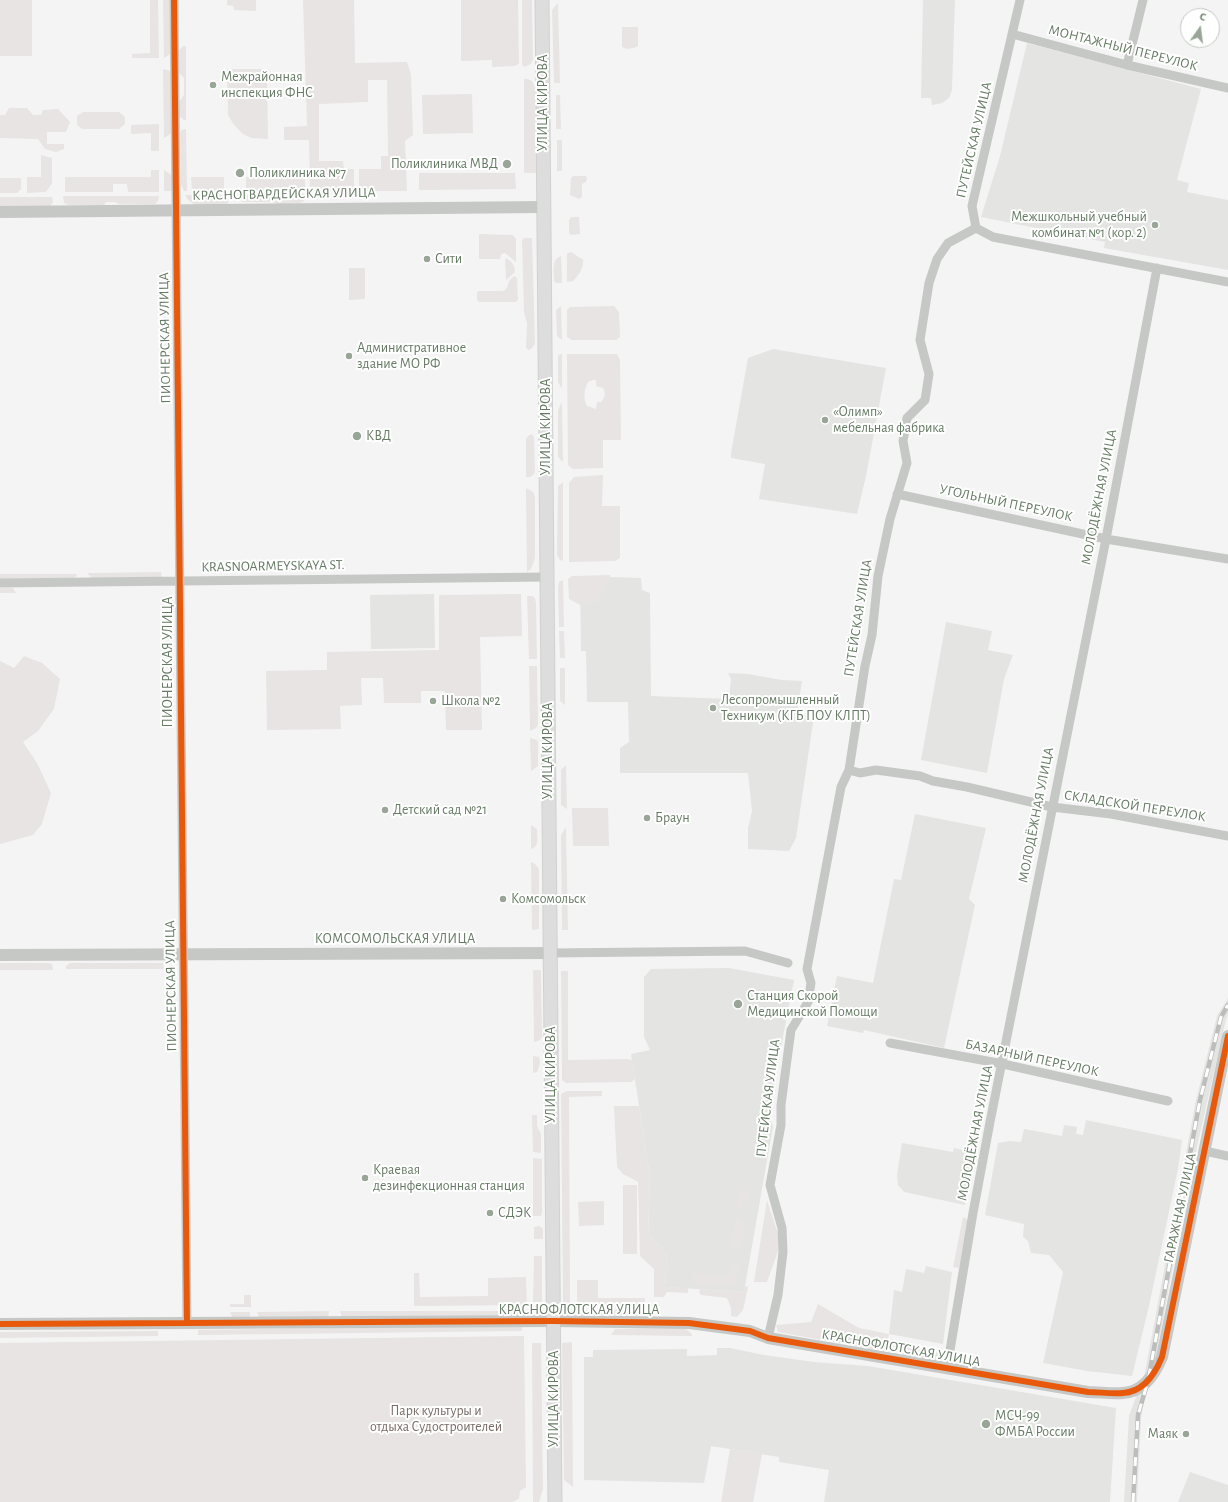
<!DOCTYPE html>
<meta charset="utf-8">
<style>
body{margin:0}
#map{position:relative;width:1228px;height:1502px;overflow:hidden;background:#f5f4f5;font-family:"Alegreya Sans",sans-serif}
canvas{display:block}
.north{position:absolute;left:1180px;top:8px;width:40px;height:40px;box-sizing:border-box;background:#fff;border:1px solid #c2cac1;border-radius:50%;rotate:14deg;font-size:11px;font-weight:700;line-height:16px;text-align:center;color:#667b64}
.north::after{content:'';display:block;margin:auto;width:14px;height:18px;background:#98a597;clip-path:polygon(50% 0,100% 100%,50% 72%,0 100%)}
</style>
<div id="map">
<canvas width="1228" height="1502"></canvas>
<div class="north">С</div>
</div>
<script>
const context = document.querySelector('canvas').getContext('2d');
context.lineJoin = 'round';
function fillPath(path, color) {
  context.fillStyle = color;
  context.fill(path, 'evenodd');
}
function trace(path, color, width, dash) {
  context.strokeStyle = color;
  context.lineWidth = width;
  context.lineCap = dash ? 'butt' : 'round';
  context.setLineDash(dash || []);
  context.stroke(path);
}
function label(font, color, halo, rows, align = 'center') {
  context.font = font + ' "Alegreya Sans",sans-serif';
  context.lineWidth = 4;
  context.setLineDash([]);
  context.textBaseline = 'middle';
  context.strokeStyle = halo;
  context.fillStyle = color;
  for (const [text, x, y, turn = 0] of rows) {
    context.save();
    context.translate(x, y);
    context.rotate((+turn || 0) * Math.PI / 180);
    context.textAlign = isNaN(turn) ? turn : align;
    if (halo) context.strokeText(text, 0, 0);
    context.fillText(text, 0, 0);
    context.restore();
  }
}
fillPath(new Path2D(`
 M 923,0 L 955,0 L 952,90 L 949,98 L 942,103 L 932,105 L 931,98 L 921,98 Z
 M 1027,43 L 1201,89 L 1177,180 L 1189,183 L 1187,192 L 1228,200 L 1228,270 L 1104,248 L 1105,242 L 981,217 L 1000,156 Z
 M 773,349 L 886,368 L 866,476 L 857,514 L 759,499 L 765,464 L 731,458 L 731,453 L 748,358 Z
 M 580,576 L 641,578 L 642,590 L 650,593 L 651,696 L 729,699 L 731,679 L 728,673 L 748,674 L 782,680 L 802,681 L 797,714 L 814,716 L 796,838 L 789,851 L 748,849 L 748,828 L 752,811 L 748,773 L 620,773 L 620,748 L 629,742 L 628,702 L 587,702 L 586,651 L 581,651 Z
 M 434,594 L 435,648 L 371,649 L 370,595 Z
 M 946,622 L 992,631 L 988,650 L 1013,655 L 1004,679 L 987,773 L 921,760 Z
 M 915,814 L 986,828 L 969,899 L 975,905 L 944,1048 L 864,1030 L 863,1033 L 827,1026 L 837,976 L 873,983 L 894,879 L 901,880 Z
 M 729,968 L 794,980 L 768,1114 L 773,1126 L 744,1292 L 665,1287 L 667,1255 L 648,1234 L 650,1177 L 631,1054 L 650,1050 L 644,1037 L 644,977 L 651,969 Z
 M 1228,998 L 1228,1015 L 1226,1019 L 1187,1191 L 1154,1368 L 1144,1401 L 1141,1419 L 1137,1502 L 1124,1502 L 1129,1416 L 1145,1372 L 1196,1100 L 1217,1016 Z
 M 1086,1120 L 1182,1140 L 1178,1169 L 1149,1306 L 1132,1376 L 1087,1371 L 1043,1363 L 1063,1272 L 1049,1255 L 1031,1253 L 1028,1241 L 1023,1237 L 1024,1224 L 985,1215 L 998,1143 L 1010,1141 L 1021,1142 L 1024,1129 L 1062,1136 L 1064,1125 L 1077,1127 L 1076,1134 L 1083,1135 Z
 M 902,1143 L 953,1152 L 954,1148 L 976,1153 L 965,1205 L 904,1192 L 898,1185 L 897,1175 Z
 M 926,1266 L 952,1272 L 943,1344 L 889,1334 L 894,1290 L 902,1292 L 906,1269 L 924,1273 Z
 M 717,1348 L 730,1348 L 764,1355 L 814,1362 L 868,1366 L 1116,1408 L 1110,1502 L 824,1502 L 829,1470 L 779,1462 L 779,1457 L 711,1446 L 704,1483 L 584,1480 L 584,1357 L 593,1357 L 593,1350 L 687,1349 L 687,1356 L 717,1355 Z
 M 1190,1472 L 1228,1485 L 1228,1502 L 1178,1502 Z`), '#e4e4e3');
fillPath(new Path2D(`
 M 0,0 L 32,0 L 32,56 L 0,56 Z
 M 150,0 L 158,0 L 159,58 L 132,58 L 132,54 L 150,53 Z
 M 163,0 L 171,0 L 171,51 L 169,55 L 164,58 Z
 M 227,0 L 256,0 L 256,11 L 234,10 L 233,6 L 227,5 Z
 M 303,0 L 354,0 L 355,63 L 407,62 L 411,74 L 413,135 L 405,141 L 407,191 L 359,191 L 359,169 L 381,169 L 381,156 L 388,156 L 387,80 L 368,80 L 368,102 L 319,104 L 319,161 L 343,161 L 344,169 L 354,169 L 354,191 L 318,191 L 310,187 L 309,140 L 284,140 L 284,127 L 307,126 Z
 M 461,0 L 518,0 L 519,64 L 514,66 L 492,67 L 492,60 L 461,61 Z
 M 522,0 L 532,0 L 533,59 L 531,64 L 524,67 L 522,64 Z
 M 558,3 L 560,83 L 554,83 L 552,10 Z
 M 622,27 L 638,27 L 638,46 C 633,49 627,50 622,47 Z
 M 183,46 L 186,46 L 186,120 L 184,120 L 179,116 L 179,102 L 184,95 L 184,78 L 179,73 L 179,50 Z
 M 163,69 L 171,71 L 172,133 L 164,138 Z
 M 227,69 L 267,69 L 268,139 L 251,138 L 243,134 L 234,125 L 228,115 Z
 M 524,79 C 532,79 533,81 535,89 L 536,173 L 524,173 Z
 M 472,94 L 473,133 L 423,134 L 422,95 Z
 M 556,95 L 560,95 L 561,129 L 556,129 Z
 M 9,108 L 27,108 L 33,115 L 41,115 L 43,110 L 58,109 L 70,122 L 66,132 L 47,132 L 47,144 L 64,144 L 64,149 L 56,152 L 45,149 L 38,139 L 0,138 L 0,115 L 5,115 Z
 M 83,112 L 119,112 L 125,117 L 125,124 L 119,129 L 82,129 L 77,125 L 77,116 Z
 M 159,124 L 159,151 L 151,151 L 151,133 L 131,134 L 131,125 Z
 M 186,129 L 187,191 L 184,191 L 181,185 L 180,134 L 181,130 Z
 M 557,140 L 562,140 L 562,171 L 557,171 Z
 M 41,155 L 52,158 L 52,183 L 46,192 L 27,193 L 27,177 L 41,177 Z
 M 151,170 L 159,170 L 159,192 L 128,192 L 127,184 L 113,184 L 113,192 L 65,192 L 65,177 L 151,177 Z
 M 164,170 L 173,176 L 173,188 L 171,191 L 164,191 Z
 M 419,173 L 515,173 L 516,189 L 419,190 Z
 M 573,176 L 586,176 L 587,179 L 586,182 L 582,184 L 582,197 L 579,199 L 570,195 L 571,178 Z
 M 191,177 L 224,177 L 224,191 L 192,191 Z
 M 246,177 L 305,177 L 305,191 L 246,191 Z
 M 0,178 L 21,178 L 21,189 L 17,193 L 0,193 Z
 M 305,194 L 304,201 L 300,203 L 277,204 L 272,202 L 242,202 L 241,195 Z
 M 185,195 L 228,195 L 228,205 L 195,205 L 188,200 Z
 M 63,196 L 159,196 L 158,201 L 155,204 L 119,204 L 115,202 L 106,202 L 104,205 L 68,205 L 64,203 Z
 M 0,197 L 52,197 L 53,202 L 50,206 L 0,206 Z
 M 571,217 L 579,217 L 580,234 L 571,235 L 569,233 L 569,220 Z
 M 479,234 L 513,235 L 516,239 L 516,262 L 505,253 L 501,254 L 500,259 L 479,259 Z
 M 524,238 L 532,238 L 535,344 L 531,349 L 528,350 L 526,347 L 527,323 L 524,312 L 522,240 Z
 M 570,252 C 575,253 577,257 583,259 C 584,268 579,275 573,281 L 567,282 L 567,254 Z
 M 561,256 L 562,283 L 556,283 L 554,281 C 554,272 551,259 561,256 Z
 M 506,258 C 512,262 515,265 515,272 L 506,280 L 505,260 Z
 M 349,268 L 365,268 L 365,299 L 349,300 Z
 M 514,276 L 517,278 L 518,299 L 516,302 L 479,302 L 477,300 L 477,293 L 478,291 L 503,291 L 507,288 L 509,281 Z
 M 561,306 L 562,340 L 557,336 L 556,310 Z
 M 614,306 L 619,312 L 620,337 L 616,340 L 572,340 L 567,337 L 567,310 L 570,307 Z
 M 560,354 L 562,354 L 562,389 L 558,382 L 558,356 Z
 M 567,354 L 617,354 L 620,360 L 621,440 L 603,440 L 603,468 L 573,469 L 568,465 ZM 593,380 L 596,380 L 596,386 L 603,388 C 606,393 605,397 601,402 L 597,402 L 596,409 L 587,406 C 583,399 584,389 588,382 Z
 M 562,402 L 563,462 L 558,457 L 558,410 Z
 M 532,434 L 534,437 L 535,472 C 533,476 530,478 526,477 L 526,439 L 528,436 Z
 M 603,475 L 602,506 L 620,506 L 620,558 L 615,561 L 569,562 L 569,483 L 574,477 Z
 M 563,482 L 563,561 L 560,560 L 557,555 L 558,490 L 558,486 Z
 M 526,488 L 533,492 L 535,497 L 535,558 L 531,569 L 527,572 Z
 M 161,572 L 162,578 L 92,578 L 87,573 Z
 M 0,574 L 77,574 L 76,577 L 73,578 L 0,579 Z
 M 610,575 L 609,583 L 604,587 L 599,602 L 586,602 L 586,605 L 580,605 L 569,599 L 568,579 L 572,576 Z
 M 563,580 L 564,627 L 559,627 L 558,587 L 559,582 Z
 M 0,588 L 13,588 L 16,593 L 0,593 Z
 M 521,594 L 522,636 L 480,637 L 482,730 L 446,730 L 445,691 L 421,691 L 421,703 L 384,703 L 383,678 L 361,678 L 362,705 L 340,706 L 341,729 L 267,730 L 266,671 L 327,670 L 327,652 L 439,650 L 439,595 Z
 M 527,596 L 532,596 L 535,598 L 536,603 L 537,659 L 529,659 Z
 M 559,631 L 564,631 L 565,658 L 560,658 Z
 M 24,656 L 42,663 L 60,679 L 54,709 L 38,731 L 23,742 L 37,763 L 51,793 L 42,824 L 33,835 L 0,844 L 0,661 L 14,668 Z
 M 529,666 L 537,666 L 538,725 L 536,728 L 530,731 Z
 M 560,668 L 565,668 L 565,705 L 560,701 Z
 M 530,738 L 537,740 L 538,743 L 538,766 L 531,771 Z
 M 566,765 L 567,809 L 561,805 L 561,770 Z
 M 572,808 L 608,808 L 609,846 L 573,846 Z
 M 531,825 L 537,829 C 537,836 540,847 531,849 Z
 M 566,827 L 568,930 L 562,930 L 561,835 Z
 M 531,862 L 535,864 L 539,869 L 539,929 L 532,930 Z
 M 0,963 L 48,963 L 52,964 L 53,970 L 0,970 Z
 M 70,963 L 163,963 L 164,969 L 66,969 L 66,966 Z
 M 533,970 L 541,970 L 542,1037 L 540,1040 L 534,1042 Z
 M 561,971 L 568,971 L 568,1060 L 627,1059 L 632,1060 L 635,1079 L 631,1082 L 566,1083 L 562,1080 Z
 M 533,1056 L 539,1057 C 541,1063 539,1067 537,1072 L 533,1073 Z
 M 567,1091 L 602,1091 L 602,1096 L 569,1097 L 570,1303 L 563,1303 L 561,1094 Z
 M 614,1106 L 639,1106 L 650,1177 L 648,1234 L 667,1255 L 665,1287 L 688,1288 L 688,1293 L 667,1292 L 664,1297 L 654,1297 L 654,1269 L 640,1256 L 638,1182 L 623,1174 L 617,1167 Z
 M 532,1115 L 537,1115 L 537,1126 L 541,1134 L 541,1153 L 533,1152 Z
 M 533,1158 L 542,1159 L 542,1212 L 541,1216 L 533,1216 Z
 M 623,1185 L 637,1185 L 637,1254 L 623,1254 Z
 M 740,1187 L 746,1190 L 749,1198 L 745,1205 L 736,1209 Z
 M 767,1200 L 781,1243 L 767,1282 L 754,1282 Z
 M 604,1201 L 604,1225 L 579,1226 L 578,1202 Z
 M 735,1217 C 749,1220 745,1238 740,1247 L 736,1250 L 731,1250 Z
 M 963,1217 L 968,1220 L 959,1268 L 953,1267 Z
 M 540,1226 L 543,1229 L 543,1239 L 534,1239 L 534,1227 Z
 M 534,1256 L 542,1256 L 542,1302 L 533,1302 Z
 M 731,1260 L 735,1261 L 739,1268 L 737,1277 L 734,1284 L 695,1284 L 692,1273 L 729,1277 Z
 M 414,1273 L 419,1273 L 420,1297 L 488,1296 L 488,1278 L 526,1277 L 527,1305 L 414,1306 Z
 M 577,1280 L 598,1280 L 598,1298 L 645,1298 L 645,1305 L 577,1304 Z
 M 745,1286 L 748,1287 L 743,1310 L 737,1317 L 731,1316 L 731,1308 L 727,1298 L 701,1295 L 699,1292 L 700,1289 L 744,1292 Z
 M 244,1295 L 251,1295 L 251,1307 L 230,1307 L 230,1304 L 244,1304 Z
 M 818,1304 L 859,1328 L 889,1334 C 887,1342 885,1348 876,1350 L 778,1332 L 776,1325 L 811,1322 Z
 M 577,1310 L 645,1310 L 643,1315 L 640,1316 L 577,1315 Z
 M 329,1311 L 328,1318 L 259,1317 L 257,1312 Z
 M 340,1311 L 522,1311 L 522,1318 L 342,1318 Z
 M 230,1312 L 250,1312 L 250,1317 L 233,1319 Z
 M 522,1325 L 522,1331 L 198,1335 L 198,1330 Z
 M 683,1328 C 687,1330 691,1331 692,1336 L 611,1335 L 615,1329 Z
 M 158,1331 L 158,1336 L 0,1338 L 0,1332 Z
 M 524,1336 L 526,1487 L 520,1491 L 519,1499 L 512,1502 L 0,1502 L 0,1343 Z
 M 572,1342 L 573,1487 L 564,1480 L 562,1343 Z
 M 532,1343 L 541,1343 L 543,1489 L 539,1502 L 533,1502 Z
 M 895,1345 L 919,1349 L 918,1357 C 908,1356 897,1356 895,1345 Z
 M 923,1350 L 941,1353 L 940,1362 L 921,1358 Z
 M 730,1449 L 762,1454 L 753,1502 L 721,1502 Z`), '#e7e4e3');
const secondary = new Path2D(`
 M 542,0 L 555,1502`);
trace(secondary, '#d0d1d0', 15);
trace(new Path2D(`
 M 174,0 L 187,1323
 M 1012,34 L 1127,65 L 1228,88
 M 1127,65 L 1143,0
 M 976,228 L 993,237 L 1228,282
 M 976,228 L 972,206 L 1020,0
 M 897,494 L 1106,539 L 1228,559
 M 0,583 L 547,577
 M 849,770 L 860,773 L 876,770 L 920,776 L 933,781 L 967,787 L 1052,807 L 1111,814 L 1228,836
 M 550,953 L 745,951 L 788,963
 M 890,1043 L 1003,1064 L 1168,1101
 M 1205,1151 L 1228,1156
 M 768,1338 L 778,1295 L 783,1252 L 782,1228 L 770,1185 L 781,1125 L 781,1105 L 791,1030 L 808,1002 L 811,983 L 807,969 L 841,787 L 849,770 L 865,666 L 872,635 L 878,576 L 890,519 L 907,463 L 903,441 L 907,418 L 925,400 L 929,374 L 920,340 L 929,283 L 937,259 L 948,243 L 976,228
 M 947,1368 L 973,1213 L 990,1122 L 1106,539 L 1157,268`), '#c6c8c6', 9);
trace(new Path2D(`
 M 0,212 L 544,207
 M 0,955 L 550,953
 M 0,1324 L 553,1321 L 689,1323 L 750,1331 L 768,1338 L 1088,1392 C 1099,1392 1111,1394 1123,1393 C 1143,1392 1155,1374 1162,1357 L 1228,1036`), '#c6c8c6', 12);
trace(secondary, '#dcdddc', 13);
const rail = new Path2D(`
 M 1133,1502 L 1138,1415 L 1148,1381 L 1200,1100 L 1221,1017 L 1228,1005`);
trace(rail, '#bcbebc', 4.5);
trace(rail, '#fff', 3, [9]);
trace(new Path2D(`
 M 174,0 L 187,1323
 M 0,1324 L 553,1321 L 689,1323 L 750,1331 L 768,1338 L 1088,1392 C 1099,1392 1111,1394 1123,1393 C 1143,1392 1155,1374 1162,1357 L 1228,1036`), '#e8590c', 6);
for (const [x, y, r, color] of [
 [213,85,4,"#98a597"],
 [507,164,5,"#98a597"],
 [240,173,5,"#98a597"],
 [1155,225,4,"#98a597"],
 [427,259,4,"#98a597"],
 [349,356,4,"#98a597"],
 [825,420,4,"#98a597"],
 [357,436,5,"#98a597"],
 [433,701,4,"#98a597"],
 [713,708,4,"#98a597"],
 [385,810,4,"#98a597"],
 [647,818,4,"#98a597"],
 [503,899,4,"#98a597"],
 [738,1004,5,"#98a597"],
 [365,1178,4,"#98a597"],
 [490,1213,4,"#98a597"],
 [986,1424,5,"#98a597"],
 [1186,1434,4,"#98a597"]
]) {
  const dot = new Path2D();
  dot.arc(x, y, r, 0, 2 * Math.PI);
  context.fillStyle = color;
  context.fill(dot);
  trace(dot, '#fff', 1.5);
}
label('14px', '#667b64', '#fff', [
 ["МОНТАЖНЫЙ ПЕРЕУЛОК",1123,48,14],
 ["УЛИЦА КИРОВА",543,103,-90],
 ["ПУТЕЙСКАЯ УЛИЦА",974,140,-77],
 ["КРАСНОГВАРДЕЙСКАЯ УЛИЦА",284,194,-1],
 ["ПИОНЕРСКАЯ УЛИЦА",165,338,-91],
 ["УЛИЦА КИРОВА",546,427,-90],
 ["МОЛОДЁЖНАЯ УЛИЦА",1099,497,-79],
 ["УГОЛЬНЫЙ ПЕРЕУЛОК",1006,503,12],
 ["KRASNOARMEYSKAYA ST.",273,566,-1],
 ["ПУТЕЙСКАЯ УЛИЦА",858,618,-81],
 ["ПИОНЕРСКАЯ УЛИЦА",168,662,-90],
 ["УЛИЦА КИРОВА",548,751,-90],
 ["СКЛАДСКОЙ ПЕРЕУЛОК",1135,806,9],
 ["МОЛОДЁЖНАЯ УЛИЦА",1036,815,-79],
 ["КОМСОМОЛЬСКАЯ УЛИЦА",395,939],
 ["ПИОНЕРСКАЯ УЛИЦА",171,986,-91],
 ["БАЗАРНЫЙ ПЕРЕУЛОК",1032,1058,12],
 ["УЛИЦА КИРОВА",551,1075,-90],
 ["ПУТЕЙСКАЯ УЛИЦА",768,1098,-83],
 ["МОЛОДЁЖНАЯ УЛИЦА",975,1133,-79],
 ["ГАРАЖНАЯ УЛИЦА",1180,1208,-78],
 ["КРАСНОФЛОТСКАЯ УЛИЦА",579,1310],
 ["КРАСНОФЛОТСКАЯ УЛИЦА",901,1348,10],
 ["УЛИЦА КИРОВА",554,1399,-90]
]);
label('14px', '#667b64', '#fff', [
 ["Межрайонная",221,77],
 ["инспекция ФНС",221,93],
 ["Поликлиника МВД",498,164,"right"],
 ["Поликлиника №7",249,173],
 ["Межшкольный учебный",1147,217,"right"],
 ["комбинат №1 (кор. 2)",1147,233,"right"],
 ["Сити",435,259],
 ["Административное",357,348],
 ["здание МО РФ",357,364],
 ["«Олимп»",833,412],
 ["мебельная фабрика",833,428],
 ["КВД",366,436],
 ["Лесопромышленный",721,700],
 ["Техникум (КГБ ПОУ КЛПТ)",721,716],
 ["Школа №2",441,701],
 ["Детский сад №21",393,810],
 ["Браун",655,818],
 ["Комсомольск",511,899],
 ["Станция Скорой",747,996],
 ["Медицинской Помощи",747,1012],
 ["Краевая",373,1170],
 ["дезинфекционная станция",373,1186],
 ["СДЭК",498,1213],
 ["МСЧ-99",995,1416],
 ["ФМБА России",995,1432],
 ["Маяк",1178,1434,"right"]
], 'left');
label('14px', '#796c66', '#fff', [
 ["Парк культуры и",436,1411],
 ["отдыха Судостроителей",436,1427]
]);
</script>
